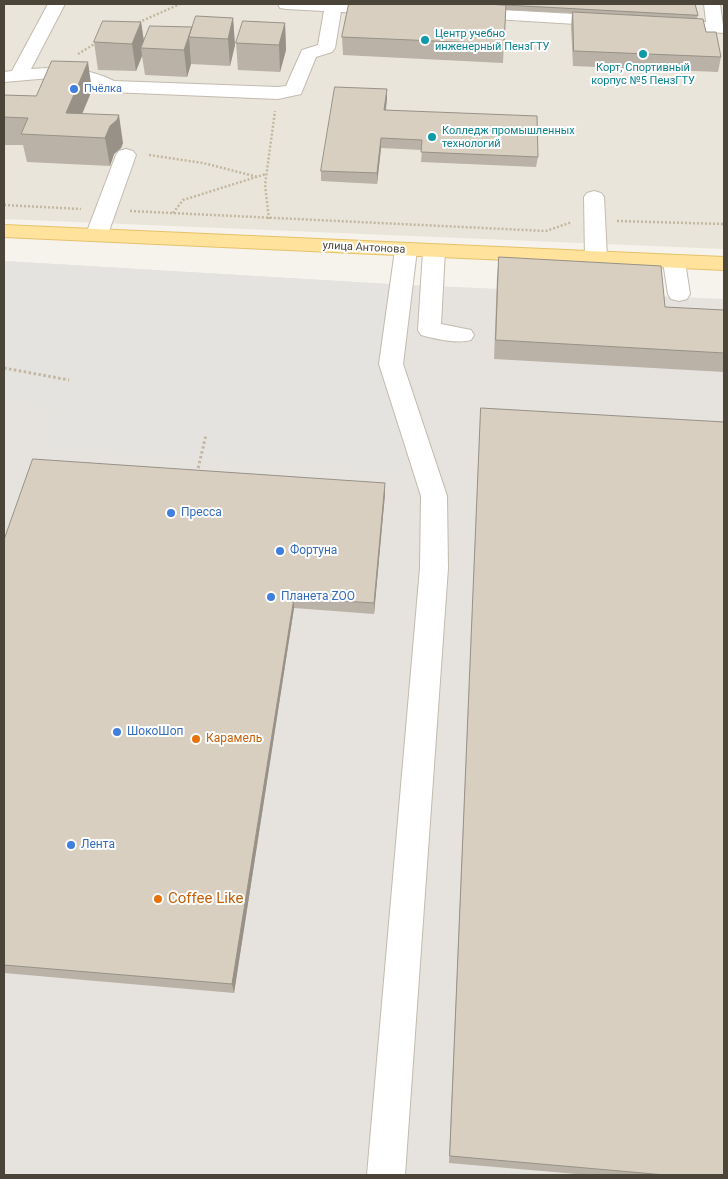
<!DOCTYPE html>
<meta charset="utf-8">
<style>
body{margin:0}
#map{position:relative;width:728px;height:1179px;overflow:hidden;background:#f6f3ec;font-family:Roboto,sans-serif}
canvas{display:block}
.frame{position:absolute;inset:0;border:5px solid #4b4439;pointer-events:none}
</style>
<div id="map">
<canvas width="728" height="1179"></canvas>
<div class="frame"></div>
</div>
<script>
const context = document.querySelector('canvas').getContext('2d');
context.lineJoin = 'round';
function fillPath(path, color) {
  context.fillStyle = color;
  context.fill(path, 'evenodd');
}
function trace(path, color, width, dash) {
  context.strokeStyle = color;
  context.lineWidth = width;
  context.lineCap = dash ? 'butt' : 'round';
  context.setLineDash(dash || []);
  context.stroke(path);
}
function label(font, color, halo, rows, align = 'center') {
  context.font = font + ' Roboto,sans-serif';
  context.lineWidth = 4;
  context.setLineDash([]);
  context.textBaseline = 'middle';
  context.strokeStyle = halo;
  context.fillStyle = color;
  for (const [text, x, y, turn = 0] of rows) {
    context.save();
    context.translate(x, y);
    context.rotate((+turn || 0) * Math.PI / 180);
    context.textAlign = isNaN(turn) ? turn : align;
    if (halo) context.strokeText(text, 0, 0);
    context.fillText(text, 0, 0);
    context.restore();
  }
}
fillPath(new Path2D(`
 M 4,4 L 724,4 L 724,249 L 4,219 Z`), '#eae5da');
fillPath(new Path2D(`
 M 4,261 L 389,284 L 724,299 L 724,1175 L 4,1175 Z`), '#e6e2dd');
fillPath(new Path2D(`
 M 4,261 L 389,284 L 381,357 L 409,474 L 42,449 L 52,407 L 4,403 Z`), '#e5e3e0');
const minor = new Path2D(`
 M 48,4 L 65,4 L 31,69 C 61,67 86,67 114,81 L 278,87 L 286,86 L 302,50 L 318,45 L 324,11 L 286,9 L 280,8 L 278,4 L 385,4 L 393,5 L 396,9 L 393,13 L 387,14 L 341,12 L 335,48 L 332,52 L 316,57 L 301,94 L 278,99 L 111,92 L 86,81 L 50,78 L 4,82 L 4,72 L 12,71 Z
 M 704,4 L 720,4 L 724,33 L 667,29 L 661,28 L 658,24 L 661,20 L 667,19 L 706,22 Z
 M 467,8 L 609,16 L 615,17 L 618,21 L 615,25 L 609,26 L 461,17 L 458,13 L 461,9 Z
 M 126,149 L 133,151 L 136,155 L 108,234 L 104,238 L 97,240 L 90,238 L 86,234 L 116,155 L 119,151 Z
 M 594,191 L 601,193 L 604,197 L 607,258 L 604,263 L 596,264 L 588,263 L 585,258 L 584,197 L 587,193 Z
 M 406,244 L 414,245 L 417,250 L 403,364 L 447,496 L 448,568 L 405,1175 L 367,1175 L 420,568 L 421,496 L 379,364 L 395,250 L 398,245 Z
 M 434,245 L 442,246 L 445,251 L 441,324 L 471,330 L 474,335 L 471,340 C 456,344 436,339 421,335 L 418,330 L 423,251 L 426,246 Z
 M 674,255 L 682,257 L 685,262 L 690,294 L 687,299 L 679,301 L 671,299 L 668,294 L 663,262 L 666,257 Z`);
const major = new Path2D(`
 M 4,225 L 724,257 L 724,270 L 4,237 Z`);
trace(minor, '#c2bbae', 2);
trace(major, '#e6c16a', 2);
trace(new Path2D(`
 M 135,24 L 180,4
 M 78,54 L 96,43
 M 149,155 L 203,163 L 258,177
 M 4,205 L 81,209
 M 130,211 L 546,231 L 572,222
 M 173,213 L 183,200 L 266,174
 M 269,219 L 265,185 L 275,111
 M 617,221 L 724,224`), '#c4b79f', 2.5, [2, 2]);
trace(new Path2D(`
 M 4,368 L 69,380
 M 197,473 L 206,435`), '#c4b79f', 3, [2.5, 2.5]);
fillPath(minor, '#fff');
fillPath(major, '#ffe39c');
fillPath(new Path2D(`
 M 349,4 L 695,4 L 698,15 L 697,19 L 706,32 L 721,57 L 718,72 L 573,66 L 571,26 L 572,13 L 506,10 L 503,63 L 343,55 L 342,37 Z
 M 233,18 L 235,45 L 230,66 L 191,64 L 187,77 L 145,75 L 142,56 L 136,71 L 98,70 L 94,42 L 141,22 L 144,42 L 192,27 Z
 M 285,23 L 286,50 L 280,72 L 238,70 L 236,43 Z
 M 92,90 L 82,114 L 123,143 L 121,148 L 114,154 L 110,166 L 27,162 L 23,145 L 4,145 L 4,95 L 36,96 Z
 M 387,99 L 386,110 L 538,157 L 536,167 L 421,162 L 422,150 L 381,148 L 377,184 L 321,181 L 321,171 Z
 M 499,257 L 665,307 L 724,310 L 724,372 L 494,359 L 497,276 Z
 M 481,408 L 724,1175 L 588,1175 L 449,1163 Z
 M 385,494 L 374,614 L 294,608 L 234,993 L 4,973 L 4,540 Z`), '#bab2a6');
fillPath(new Path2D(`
 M 233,18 L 235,45 L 230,66 L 228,39 Z
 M 141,22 L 145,48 L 141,48 L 142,56 L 136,71 L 132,44 Z
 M 285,23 L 286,50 L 280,72 L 279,45 Z
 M 189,37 L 191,64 L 187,77 L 184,50 Z
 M 88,62 L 92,90 L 73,136 L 66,113 Z
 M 387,89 L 387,99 L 384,120 L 384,110 Z
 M 119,115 L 123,143 L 121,148 L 114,154 L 110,166 L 105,138 L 110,126 Z
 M 381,138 L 381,148 L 377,184 L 377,173 Z
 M 385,483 L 385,494 L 374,614 L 374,603 Z
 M 294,598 L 294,608 L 234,993 L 232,984 Z`), '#979187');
const building = new Path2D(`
 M 349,4 L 483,4 L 506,5 L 504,44 L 342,37 Z
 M 487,4 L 695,4 L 698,15 Z
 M 573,12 L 703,19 L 706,32 L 716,32 L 721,57 L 574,51 Z
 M 196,16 L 233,18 L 228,39 L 189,37 Z
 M 103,21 L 141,22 L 132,44 L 94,42 Z
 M 243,21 L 285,23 L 279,45 L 236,43 Z
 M 150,26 L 192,27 L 184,50 L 141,48 Z
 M 52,61 L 88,62 L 66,113 L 119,115 L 117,120 L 110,126 L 105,138 L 21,134 L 28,118 L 4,117 L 4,95 L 36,96 Z
 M 335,87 L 387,89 L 384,110 L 537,116 L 538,157 L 421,152 L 422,140 L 381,138 L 377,173 L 321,171 Z
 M 499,257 L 661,266 L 665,307 L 724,310 L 724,353 L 496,340 Z
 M 481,408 L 724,422 L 724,1175 L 665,1175 L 450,1156 Z
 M 33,459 L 385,483 L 374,603 L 294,598 L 232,984 L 4,965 L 4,540 Z`);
fillPath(building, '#d8cfc1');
trace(building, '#979187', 1);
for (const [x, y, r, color] of [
 [425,40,5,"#0f9aa8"],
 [643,54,5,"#0f9aa8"],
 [74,89,5,"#3f7fe0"],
 [432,137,5,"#0f9aa8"],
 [171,513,5,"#3f7fe0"],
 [280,551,5,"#3f7fe0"],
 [271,597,5,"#3f7fe0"],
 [117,732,5,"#3f7fe0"],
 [196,739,5,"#e8710a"],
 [71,845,5,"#3f7fe0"],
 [158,899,5,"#e8710a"]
]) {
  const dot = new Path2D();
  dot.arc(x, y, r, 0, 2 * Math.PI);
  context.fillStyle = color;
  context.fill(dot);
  trace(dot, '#fff', 2);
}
label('11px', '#0d838f', '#fff', [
 ["Центр учебно",435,34],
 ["инженерный ПензГТУ",435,47],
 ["Корт, Спортивный",643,68,"center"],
 ["корпус №5 ПензГТУ",643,81,"center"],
 ["Колледж промышленных",442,131],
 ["технологий",442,144]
], 'left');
label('11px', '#366cbe', '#fff', [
 ["Пчёлка",84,89]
], 'left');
label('11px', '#4b4439', '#fff', [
 ["улица Антонова",364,248,3]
]);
label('12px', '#366cbe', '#fff', [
 ["Пресса",181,513],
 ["Фортуна",290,551],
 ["Планета ZOO",281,597],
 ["ШокоШоп",127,732],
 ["Лента",81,845]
], 'left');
label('12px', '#c56008', '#fff', [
 ["Карамель",206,739]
], 'left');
label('15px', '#c56008', '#fff', [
 ["Coffee Like",168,899]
], 'left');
</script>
